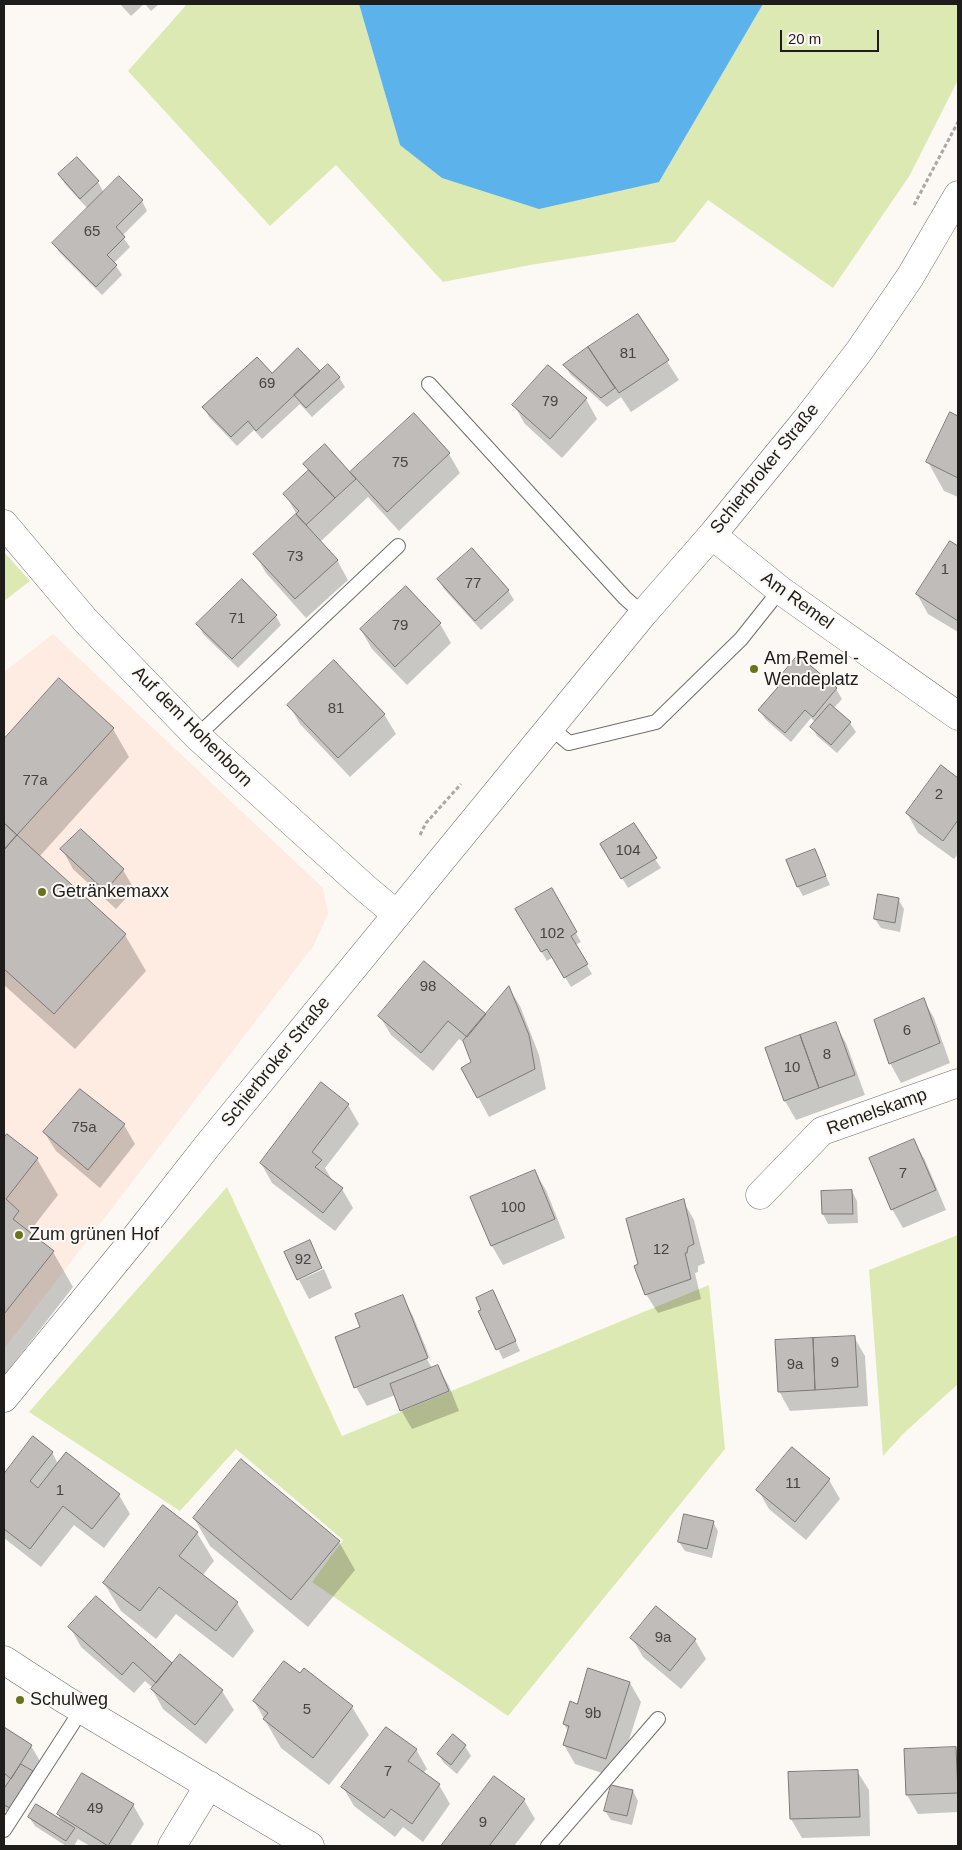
<!DOCTYPE html>
<meta charset="utf-8">
<style>
body{margin:0}
#map{position:relative;width:962px;height:1850px;overflow:hidden;background:#fcf9f5;font-family:Arial,sans-serif}
canvas{display:block}
.frame{position:absolute;inset:0;border:5px solid #1e1d1c;pointer-events:none}
.scale{position:absolute;left:780px;top:30px;width:99px;height:22px;box-sizing:border-box;border:2px solid #1e1d1c;border-top:0;padding-left:6px;font-size:15px;line-height:18px;white-space:nowrap;color:#1e1d1c;-webkit-text-stroke:4px #fcf9f5;paint-order:stroke}
</style>
<div id="map">
<canvas width="962" height="1850"></canvas>
<div class="frame"></div>
<div class="scale">20 m</div>
</div>
<script>
const context = document.querySelector('canvas').getContext('2d');
context.lineJoin = 'round';
function fillPath(path, color) {
  context.fillStyle = color;
  context.fill(path, 'evenodd');
}
function trace(path, color, width, dash) {
  context.strokeStyle = color;
  context.lineWidth = width;
  context.lineCap = dash ? 'butt' : 'round';
  context.setLineDash(dash || []);
  context.stroke(path);
}
function label(font, color, halo, rows, align = 'center') {
  context.font = font + ' Arial,sans-serif';
  context.lineWidth = 4;
  context.setLineDash([]);
  context.textBaseline = 'middle';
  context.strokeStyle = halo;
  context.fillStyle = color;
  for (const [text, x, y, turn = 0] of rows) {
    context.save();
    context.translate(x, y);
    context.rotate((+turn || 0) * Math.PI / 180);
    context.textAlign = isNaN(turn) ? turn : align;
    if (halo) context.strokeText(text, 0, 0);
    context.fillText(text, 0, 0);
    context.restore();
  }
}
fillPath(new Path2D(`
 M 53,634 L 323,888 L 328,914 L 314,945 L 4,1349 L 4,672 Z`), '#feebe2');
fillPath(new Path2D(`
 M 187,4 L 359,4 L 400,145 L 659,182 L 763,4 L 958,4 L 958,80 L 910,175 L 833,288 L 708,200 L 675,242 L 530,265 L 443,282 L 336,165 L 270,226 L 128,71 Z
 M 4,552 L 30,581 L 4,601 Z
 M 227,1187 L 342,1436 L 709,1285 L 725,1449 L 508,1716 L 312,1582 L 343,1540 L 236,1449 L 180,1511 L 29,1412 Z
 M 958,1235 L 958,1384 L 904,1433 L 883,1456 L 869,1270 Z`), '#dde9b2');
fillPath(new Path2D(`
 M 359,4 L 763,4 L 659,182 L 539,209 L 442,178 L 400,145 Z`), '#5cb2eb');
fillPath(new Path2D(`
 M 120,4 L 144,4 L 131,16 Z
 M 145,4 L 159,4 L 151,11 Z
 M 76,159 L 98,182 L 104,193 L 119,178 L 142,201 L 147,211 L 122,236 L 130,247 L 114,263 L 122,275 L 102,295 L 59,252 L 54,243 L 88,209 L 65,184 L 59,174 Z
 M 638,316 L 679,380 L 631,412 L 621,397 L 607,407 L 570,374 L 565,365 Z
 M 298,350 L 320,373 L 339,377 L 345,387 L 312,417 L 300,404 L 262,439 L 254,430 L 237,446 L 209,417 L 204,407 L 272,375 Z
 M 548,367 L 586,399 L 597,419 L 562,458 L 525,424 L 514,405 Z
 M 951,414 L 958,417 L 958,497 L 944,491 L 928,462 Z
 M 414,415 L 449,454 L 460,473 L 399,531 L 368,497 L 320,542 L 337,560 L 348,580 L 306,618 L 266,573 L 255,554 L 297,515 L 285,494 L 309,472 L 305,464 L 350,474 Z
 M 950,542 L 958,548 L 958,632 L 928,614 L 917,594 Z
 M 471,550 L 508,590 L 514,600 L 481,630 L 444,589 L 439,579 Z
 M 276,616 L 281,625 L 238,668 L 203,634 L 198,624 Z
 M 440,624 L 451,643 L 407,685 L 372,649 L 361,630 Z
 M 798,657 L 836,689 L 842,699 L 833,709 L 850,723 L 856,732 L 837,753 L 817,736 L 812,727 L 816,723 L 811,718 L 791,742 L 765,719 L 760,710 L 778,689 L 775,684 Z
 M 59,680 L 113,729 L 129,757 L 39,857 L 125,935 L 146,971 L 75,1049 L 4,985 L 4,741 Z
 M 289,705 L 384,714 L 396,734 L 350,777 L 300,724 Z
 M 942,767 L 958,779 L 958,854 L 954,859 L 918,833 L 907,813 Z
 M 602,844 L 655,859 L 661,868 L 628,888 Z
 M 62,849 L 123,870 L 134,889 L 116,909 L 73,869 Z
 M 814,850 L 830,885 L 803,896 L 798,887 Z
 M 551,890 L 581,942 L 575,945 L 592,974 L 571,987 L 553,957 L 547,961 L 517,910 Z
 M 898,899 L 904,909 L 900,932 L 881,928 L 875,919 Z
 M 509,988 L 520,1006 L 539,1055 L 546,1089 L 489,1117 L 463,1069 L 473,1063 L 466,1044 L 459,1039 L 433,1071 L 391,1035 L 380,1016 L 486,1016 Z
 M 923,999 L 934,1018 L 950,1063 L 901,1083 L 890,1063 Z
 M 835,1024 L 846,1043 L 865,1095 L 796,1120 L 785,1101 L 766,1049 Z
 M 348,1105 L 359,1124 L 325,1168 L 332,1180 L 342,1189 L 353,1208 L 335,1231 L 272,1183 L 261,1163 Z
 M 124,1125 L 135,1144 L 100,1188 L 56,1151 L 44,1132 Z
 M 7,1136 L 37,1159 L 58,1195 L 30,1231 L 32,1236 L 53,1252 L 73,1287 L 4,1376 L 4,1140 Z
 M 914,1141 L 925,1160 L 946,1210 L 903,1228 L 892,1209 Z
 M 534,1171 L 546,1190 L 565,1238 L 503,1265 L 492,1246 Z
 M 852,1191 L 857,1201 L 858,1223 L 828,1224 L 823,1214 L 822,1192 Z
 M 683,1201 L 694,1220 L 705,1263 L 698,1266 L 698,1272 L 695,1273 L 701,1299 L 658,1313 L 646,1294 L 639,1265 Z
 M 324,1269 L 332,1288 L 309,1299 L 299,1280 Z
 M 402,1296 L 413,1316 L 432,1363 L 426,1352 L 424,1354 L 432,1368 L 438,1367 L 449,1386 L 459,1411 L 412,1429 L 401,1410 L 395,1395 L 367,1406 L 356,1387 L 362,1328 Z
 M 498,1301 L 520,1351 L 503,1359 L 480,1312 Z
 M 854,1337 L 865,1356 L 868,1406 L 790,1411 L 779,1391 Z
 M 33,1438 L 52,1452 L 58,1464 L 119,1495 L 130,1514 L 104,1548 L 74,1525 L 41,1567 L 4,1538 L 4,1476 Z
 M 829,1480 L 840,1499 L 806,1540 L 769,1509 L 758,1490 Z
 M 164,1507 L 197,1533 L 214,1561 L 202,1576 L 237,1603 L 254,1631 L 233,1658 L 176,1614 L 156,1639 L 121,1611 L 104,1583 Z
 M 194,1518 L 339,1542 L 355,1570 L 308,1627 L 210,1546 Z
 M 713,1522 L 718,1531 L 712,1558 L 685,1551 L 679,1542 Z
 M 96,1597 L 173,1665 L 222,1691 L 234,1710 L 206,1744 L 163,1709 L 152,1689 L 153,1688 L 145,1681 L 134,1693 L 81,1647 L 70,1627 Z
 M 632,1638 L 695,1640 L 706,1659 L 681,1689 L 643,1657 Z
 M 300,1675 L 352,1707 L 369,1735 L 329,1785 L 281,1748 L 254,1701 Z
 M 630,1683 L 641,1702 L 617,1778 L 575,1764 L 564,1745 L 568,1731 L 564,1724 L 578,1705 Z
 M 4,1728 L 31,1746 L 43,1766 L 16,1817 L 4,1810 L 4,1792 L 7,1787 L 4,1785 Z
 M 453,1736 L 465,1746 L 471,1756 L 457,1774 L 444,1763 L 438,1754 Z
 M 955,1748 L 958,1754 L 958,1812 L 918,1814 L 907,1795 L 905,1751 Z
 M 416,1749 L 427,1769 L 423,1773 L 439,1785 L 450,1804 L 423,1842 L 403,1827 L 395,1837 L 354,1806 L 343,1787 Z
 M 857,1771 L 869,1790 L 870,1836 L 802,1838 L 791,1819 L 790,1774 Z
 M 495,1778 L 524,1800 L 535,1819 L 514,1846 L 443,1846 Z
 M 633,1791 L 638,1801 L 632,1825 L 611,1820 L 605,1811 Z
 M 133,1805 L 144,1824 L 130,1846 L 90,1846 L 78,1839 L 74,1846 L 66,1846 L 35,1826 L 29,1817 L 62,1822 L 58,1814 Z`), '#0003');
const building = new Path2D(`
 M 77,157 L 99,181 L 80,199 L 58,174 Z
 M 119,176 L 143,200 L 116,227 L 125,237 L 107,255 L 117,265 L 96,287 L 52,243 Z
 M 638,314 L 669,360 L 619,393 L 588,347 Z
 M 588,347 L 615,388 L 601,398 L 563,365 Z
 M 298,348 L 320,371 L 256,431 L 248,421 L 231,437 L 202,407 L 257,357 L 272,373 Z
 M 328,364 L 340,377 L 306,408 L 294,395 Z
 M 548,365 L 587,398 L 550,439 L 512,405 Z
 M 950,412 L 958,416 L 958,478 L 926,462 Z
 M 414,413 L 450,453 L 387,512 L 350,472 Z
 M 325,444 L 356,479 L 335,498 L 303,464 Z
 M 309,470 L 335,498 L 306,525 L 296,514 L 299,511 L 283,494 Z
 M 296,514 L 338,560 L 295,599 L 253,554 Z
 M 950,541 L 958,546 L 958,621 L 916,594 Z
 M 472,548 L 509,590 L 475,621 L 437,579 Z
 M 242,579 L 277,615 L 232,659 L 196,624 Z
 M 406,586 L 441,623 L 395,667 L 360,629 Z
 M 798,655 L 837,688 L 813,717 L 805,710 L 785,733 L 758,710 L 778,687 L 774,684 Z
 M 334,660 L 385,714 L 338,758 L 287,705 Z
 M 59,678 L 114,728 L 17,835 L 4,823 L 4,739 Z
 M 830,704 L 851,722 L 831,745 L 810,727 Z
 M 941,765 L 958,778 L 958,820 L 943,841 L 906,813 Z
 M 4,823 L 17,835 L 4,850 Z
 M 634,823 L 657,858 L 621,879 L 600,844 Z
 M 81,829 L 124,869 L 105,891 L 60,849 Z
 M 17,835 L 126,934 L 54,1014 L 4,969 L 4,850 Z
 M 815,849 L 826,876 L 797,887 L 786,860 Z
 M 552,888 L 577,932 L 571,936 L 588,964 L 564,978 L 547,949 L 541,952 L 515,909 Z
 M 878,894 L 899,898 L 895,923 L 874,919 Z
 M 424,961 L 486,1014 L 467,1037 L 448,1021 L 421,1053 L 378,1016 Z
 M 509,986 L 529,1035 L 535,1069 L 477,1098 L 461,1068 L 471,1062 L 463,1041 Z
 M 924,998 L 940,1043 L 889,1064 L 874,1020 Z
 M 836,1022 L 855,1075 L 819,1088 L 800,1035 Z
 M 800,1035 L 819,1088 L 784,1101 L 765,1048 Z
 M 321,1082 L 349,1104 L 312,1152 L 322,1160 L 315,1167 L 343,1188 L 323,1213 L 260,1163 Z
 M 80,1089 L 125,1124 L 88,1170 L 43,1132 Z
 M 7,1134 L 38,1158 L 6,1199 L 19,1211 L 13,1219 L 54,1251 L 4,1314 L 4,1138 Z
 M 914,1139 L 936,1190 L 891,1210 L 869,1158 Z
 M 535,1170 L 555,1219 L 491,1246 L 470,1197 Z
 M 852,1190 L 853,1214 L 822,1214 L 821,1191 Z
 M 684,1199 L 694,1244 L 688,1247 L 687,1253 L 685,1253 L 691,1279 L 645,1295 L 634,1266 L 638,1264 L 626,1219 Z
 M 310,1240 L 322,1268 L 297,1280 L 284,1252 Z
 M 493,1290 L 516,1341 L 496,1350 L 478,1311 L 481,1310 L 476,1298 Z
 M 403,1295 L 428,1358 L 354,1388 L 335,1337 L 360,1327 L 355,1314 Z
 M 855,1336 L 858,1387 L 815,1390 L 813,1338 Z
 M 813,1338 L 815,1390 L 778,1392 L 775,1340 Z
 M 438,1365 L 449,1391 L 400,1411 L 390,1384 Z
 M 33,1436 L 53,1452 L 30,1481 L 38,1488 L 66,1452 L 120,1494 L 92,1529 L 63,1506 L 30,1549 L 4,1529 L 4,1474 Z
 M 792,1447 L 830,1479 L 795,1522 L 756,1490 Z
 M 241,1459 L 340,1541 L 291,1600 L 193,1518 Z
 M 163,1505 L 198,1532 L 179,1556 L 238,1602 L 216,1631 L 159,1587 L 140,1611 L 103,1583 Z
 M 684,1514 L 714,1521 L 707,1549 L 678,1542 Z
 M 96,1596 L 172,1663 L 156,1683 L 133,1662 L 122,1675 L 68,1627 Z
 M 656,1606 L 696,1639 L 670,1671 L 630,1638 Z
 M 180,1654 L 223,1690 L 195,1725 L 151,1689 Z
 M 284,1661 L 300,1673 L 304,1668 L 353,1706 L 313,1758 L 263,1719 L 268,1713 L 253,1701 Z
 M 588,1668 L 630,1682 L 606,1759 L 563,1745 L 569,1726 L 563,1724 L 570,1701 L 577,1704 Z
 M 4,1727 L 32,1745 L 11,1779 L 4,1773 Z
 M 386,1727 L 417,1749 L 408,1761 L 440,1784 L 412,1824 L 391,1809 L 384,1818 L 341,1787 Z
 M 453,1734 L 466,1745 L 451,1765 L 437,1754 Z
 M 956,1747 L 958,1793 L 906,1795 L 904,1749 Z
 M 21,1764 L 33,1771 L 10,1808 L 4,1805 L 4,1789 Z
 M 858,1770 L 860,1817 L 790,1819 L 788,1772 Z
 M 82,1773 L 134,1804 L 108,1846 L 57,1814 Z
 M 494,1776 L 525,1799 L 489,1846 L 441,1846 Z
 M 611,1785 L 633,1790 L 627,1816 L 604,1811 Z
 M 36,1804 L 75,1828 L 66,1841 L 28,1817 Z`);
fillPath(building, '#c0bcba');
trace(building, '#7c7876', 1);
const lane = new Path2D(`
 M 429,384 L 625,598 L 643,614
 M 551,728 L 569,743 L 656,722 L 741,639 L 780,590
 M 197,736 L 398,546
 M 4,1830 L 82,1709
 M 548,1846 L 658,1719`);
const street = new Path2D(`
 M 4,524 L 85,620 L 197,736 L 364,887 L 396,914
 M 712,535 L 780,590 L 958,716
 M 760,1195 L 822,1131 L 958,1083
 M 4,1660 L 64,1699 L 310,1846
 M 172,1846 L 209,1785`);
const secondary = new Path2D(`
 M 4,1398 L 135,1238 L 208,1145 L 643,614 L 712,535 L 806,420 L 860,350 L 910,277 L 958,195`);
trace(lane, '#716e6b', 16);
trace(street, '#716e6b', 29);
trace(secondary, '#716e6b', 29);
trace(new Path2D(`
 M 914,205 L 958,122
 M 420,835 L 426,823 L 461,784`), '#aaa7a4', 3, [4, 2.5]);
trace(lane, '#fff', 14);
trace(street, '#fff', 28);
trace(secondary, '#fff', 28);
for (const [x, y, r, color] of [
 [754,669,5,"#69731c"],
 [42,892,5,"#69731c"],
 [19,1235,5,"#69731c"],
 [20,1700,5,"#69731c"]
]) {
  const dot = new Path2D();
  dot.arc(x, y, r, 0, 2 * Math.PI);
  context.fillStyle = color;
  context.fill(dot);
  trace(dot, '#fcf9f5', 2);
}
label('15px', '#464544', null, [
 ["65",92,232],
 ["81",628,354],
 ["69",267,384],
 ["79",550,402],
 ["75",400,463],
 ["73",295,557],
 ["1",945,570],
 ["77",473,584],
 ["71",237,619],
 ["79",400,626],
 ["81",336,709],
 ["77a",35,781],
 ["2",939,795],
 ["104",628,851],
 ["102",552,934],
 ["98",428,987],
 ["6",907,1031],
 ["8",827,1055],
 ["10",792,1068],
 ["75a",84,1128],
 ["7",903,1174],
 ["100",513,1208],
 ["12",661,1250],
 ["92",303,1260],
 ["9",835,1363],
 ["9a",795,1365],
 ["11",793,1484],
 ["1",60,1491],
 ["9a",663,1638],
 ["5",307,1710],
 ["9b",593,1714],
 ["7",388,1772],
 ["49",95,1809],
 ["9",483,1823]
]);
label('18px', '#1e1d1c', '#fcf9f5', [
 ["Schierbroker Straße",765,469,-51],
 ["Am Remel",797,601,36],
 ["Auf dem Hohenborn",192,727,45],
 ["Schierbroker Straße",276,1062,-51],
 ["Remelskamp",877,1112,-20]
]);
label('18px', '#1e1d1c', '#fcf9f5', [
 ["Am Remel -",764,659],
 ["Wendeplatz",764,680],
 ["Getränkemaxx",52,892],
 ["Zum grünen Hof",29,1235],
 ["Schulweg",30,1700]
], 'left');
</script>
